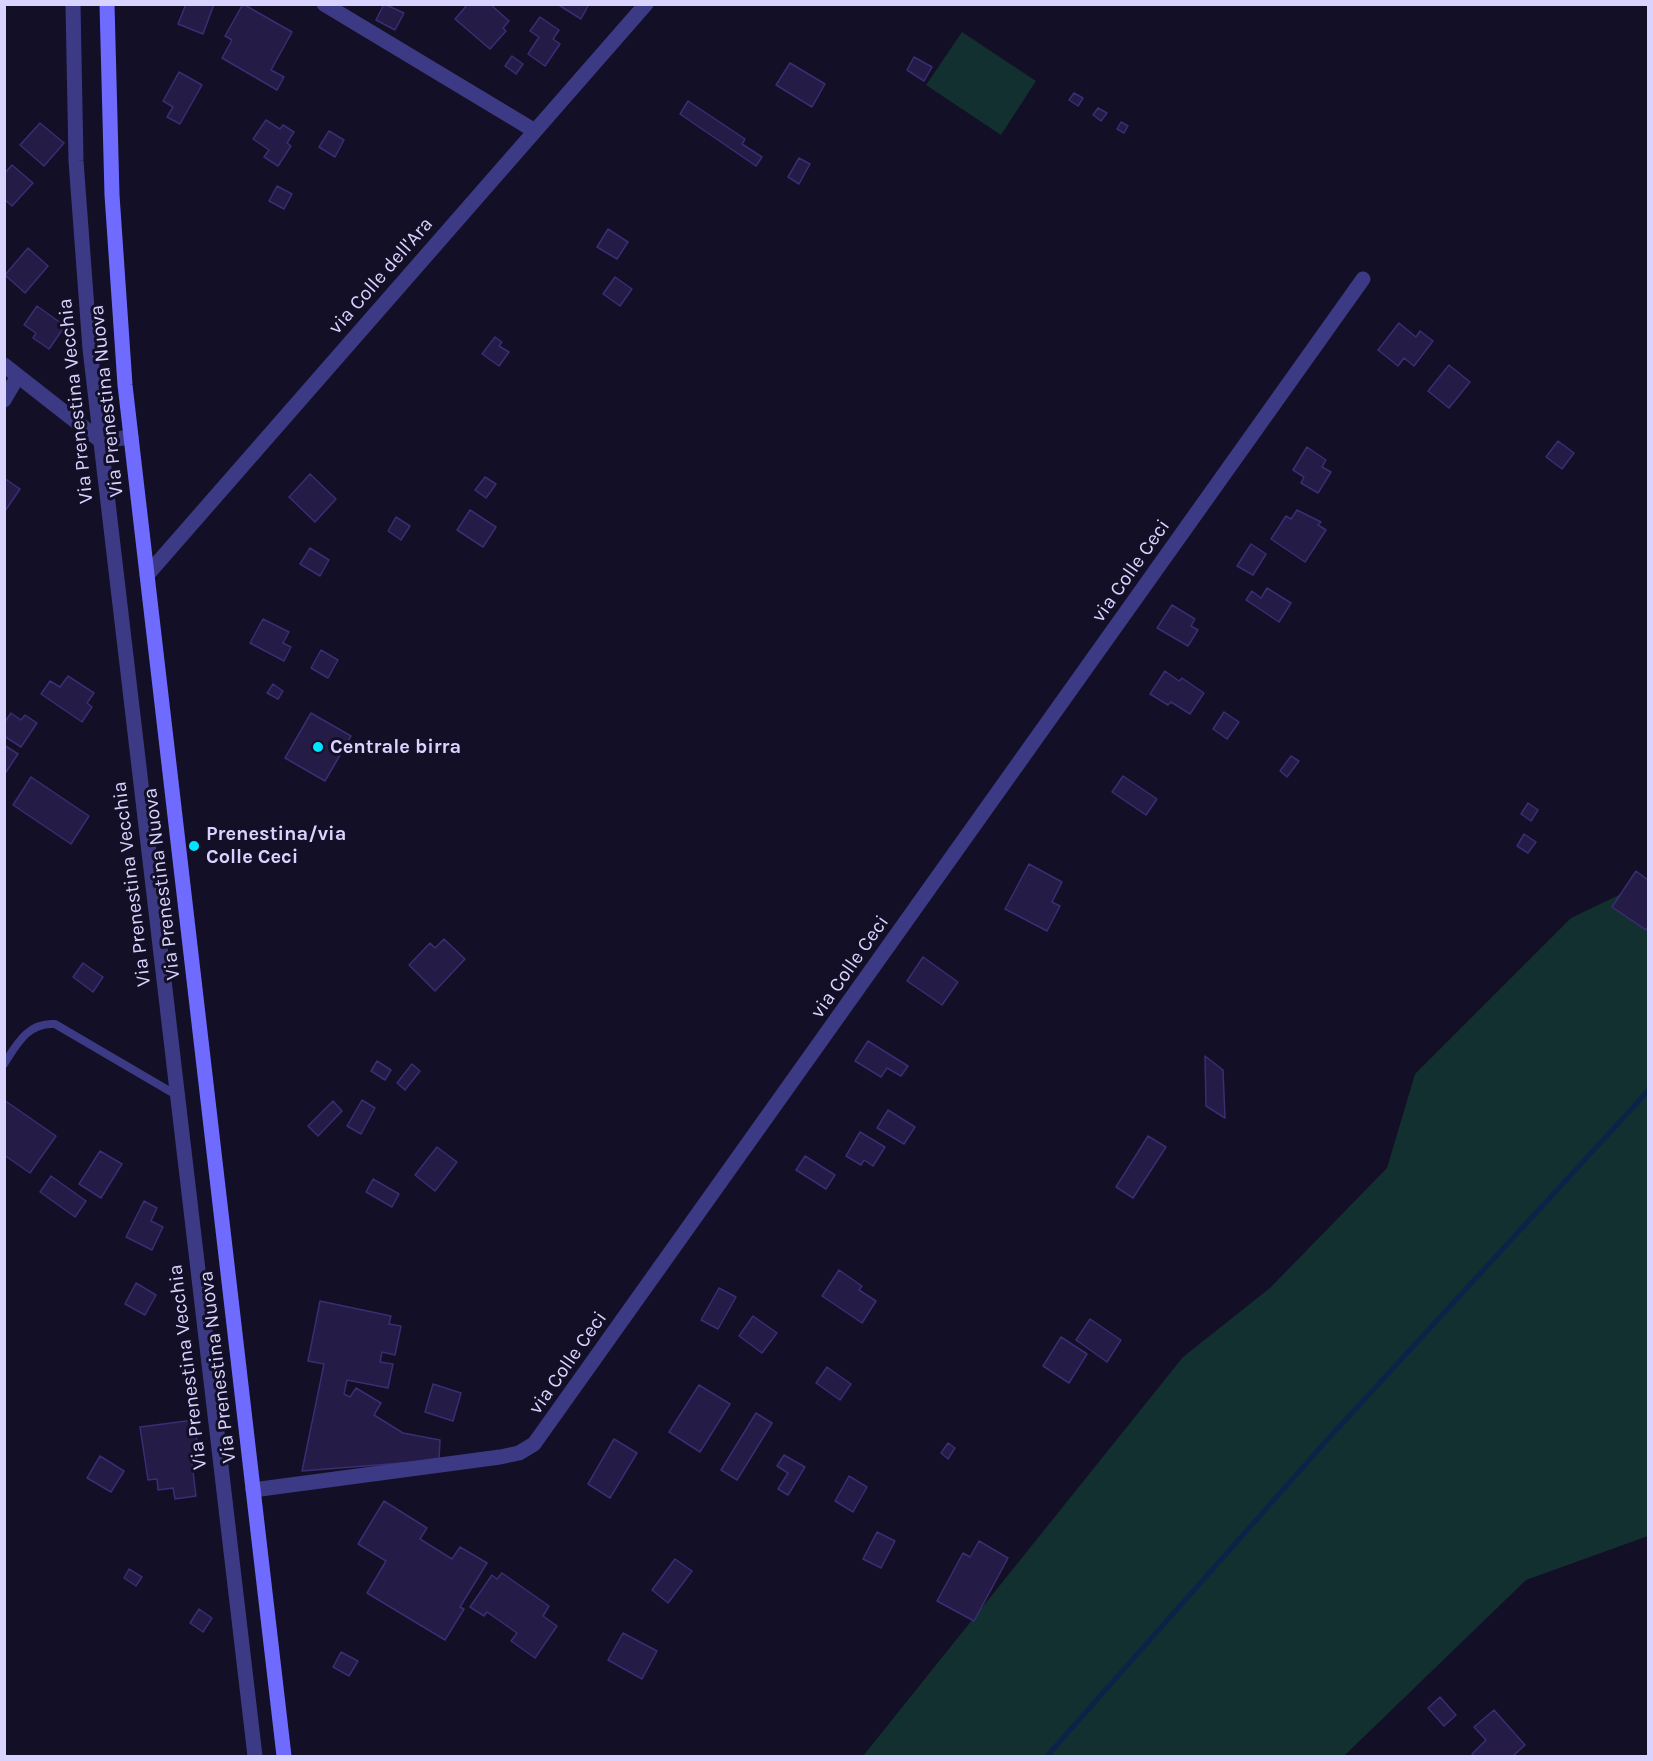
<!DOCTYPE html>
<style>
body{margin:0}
#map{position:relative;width:1653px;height:1761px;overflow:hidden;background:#130f26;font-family:Karla,sans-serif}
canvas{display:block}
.frame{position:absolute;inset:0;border:6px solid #d9d4ff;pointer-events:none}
</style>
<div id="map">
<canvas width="1653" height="1761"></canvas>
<div class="frame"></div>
</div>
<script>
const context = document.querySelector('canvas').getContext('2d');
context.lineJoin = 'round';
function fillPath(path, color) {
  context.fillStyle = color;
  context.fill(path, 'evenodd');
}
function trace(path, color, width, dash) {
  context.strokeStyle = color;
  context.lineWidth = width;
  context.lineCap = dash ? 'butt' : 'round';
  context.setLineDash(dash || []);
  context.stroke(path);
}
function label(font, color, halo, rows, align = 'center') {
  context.font = font + ' Karla,sans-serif';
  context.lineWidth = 6;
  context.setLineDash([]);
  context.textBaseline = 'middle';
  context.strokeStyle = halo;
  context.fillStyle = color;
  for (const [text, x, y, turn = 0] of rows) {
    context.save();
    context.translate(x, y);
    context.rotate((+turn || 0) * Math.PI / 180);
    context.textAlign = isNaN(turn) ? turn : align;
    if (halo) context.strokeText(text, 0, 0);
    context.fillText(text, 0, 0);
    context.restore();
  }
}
fillPath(new Path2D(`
 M 962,32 L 1036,81 L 1001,135 L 926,85 Z
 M 1648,881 L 1648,1536 L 1526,1580 L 1344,1756 L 863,1756 L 1183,1357 L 1270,1288 L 1387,1168 L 1415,1074 L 1571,918 Z`), '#12302f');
trace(new Path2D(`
 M 1047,1756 L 1327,1440 L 1648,1091`), '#0c2248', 5);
const building = new Path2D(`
 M 186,4 L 214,4 L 203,34 L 178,24 Z
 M 243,4 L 292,32 L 271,70 L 284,77 L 277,90 L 222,58 L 232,40 L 225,36 Z
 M 384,4 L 404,13 L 395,30 L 376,20 Z
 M 468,4 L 490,4 L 509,21 L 503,28 L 506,31 L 490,49 L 455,19 Z
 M 557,4 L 589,4 L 581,19 Z
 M 540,17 L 559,30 L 553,39 L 560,44 L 545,66 L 528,54 L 539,37 L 530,31 Z
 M 512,56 L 523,64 L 516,74 L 505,66 Z
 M 914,57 L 932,67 L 924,81 L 907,70 Z
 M 790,63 L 825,84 L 812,107 L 776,85 Z
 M 179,72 L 202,85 L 180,124 L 167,117 L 173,107 L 163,101 Z
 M 1074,93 L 1083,98 L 1078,106 L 1069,100 Z
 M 688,101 L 745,139 L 742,144 L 762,157 L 756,166 L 680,114 Z
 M 1098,108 L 1107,113 L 1101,121 L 1093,115 Z
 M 266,120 L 280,129 L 283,125 L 294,132 L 287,143 L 291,146 L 278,166 L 264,157 L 269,150 L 253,139 Z
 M 1121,122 L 1128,126 L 1124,133 L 1117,129 Z
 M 40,123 L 64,143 L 44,166 L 20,145 Z
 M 329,131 L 344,140 L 335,157 L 319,147 Z
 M 799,158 L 810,164 L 799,184 L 788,177 Z
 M 12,165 L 33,183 L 12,206 L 4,199 L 4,174 Z
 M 277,186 L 292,194 L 284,209 L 269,201 Z
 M 608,229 L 628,242 L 617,259 L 597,247 Z
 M 28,248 L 48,266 L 25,293 L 5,275 Z
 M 615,277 L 632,289 L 620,306 L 603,294 Z
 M 37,306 L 65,326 L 49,349 L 33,338 L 36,333 L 24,325 Z
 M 1399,323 L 1416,337 L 1420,331 L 1433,341 L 1414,366 L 1404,358 L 1398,366 L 1378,350 Z
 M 495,337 L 502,342 L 499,346 L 509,352 L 499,366 L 482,354 Z
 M 1449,365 L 1470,382 L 1449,408 L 1428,391 Z
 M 1558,441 L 1574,453 L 1562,469 L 1546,457 Z
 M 1307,447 L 1326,460 L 1322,467 L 1331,472 L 1318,493 L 1301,483 L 1304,477 L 1293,470 Z
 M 310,474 L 336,499 L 315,522 L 289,497 Z
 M 485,477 L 496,484 L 486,498 L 475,490 Z
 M 4,478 L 20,489 L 5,511 L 4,511 Z
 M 470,510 L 496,527 L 483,547 L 457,530 Z
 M 1297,510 L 1321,522 L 1318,525 L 1326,530 L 1305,562 L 1271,539 L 1286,516 L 1291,519 Z
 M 396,517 L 410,526 L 401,540 L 388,531 Z
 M 1251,544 L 1266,554 L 1253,575 L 1237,566 Z
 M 310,548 L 329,560 L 320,576 L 300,564 Z
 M 1267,588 L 1291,603 L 1279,622 L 1246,600 L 1252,591 L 1261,598 Z
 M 1172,605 L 1195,619 L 1191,626 L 1198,630 L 1188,646 L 1157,628 Z
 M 263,619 L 289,632 L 283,643 L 291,647 L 284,661 L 250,643 Z
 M 321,650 L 338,660 L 328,678 L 311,668 Z
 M 1165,671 L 1179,681 L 1182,678 L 1204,693 L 1190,714 L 1171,702 L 1168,705 L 1150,694 Z
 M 68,676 L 94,693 L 87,703 L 92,707 L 82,722 L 41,694 L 50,681 L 60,687 Z
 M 273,684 L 283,691 L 278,699 L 267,693 Z
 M 1224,712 L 1239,722 L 1227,739 L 1213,729 Z
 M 11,713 L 21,720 L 25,715 L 37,723 L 21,747 L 4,736 L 4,723 Z
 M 311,713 L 351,736 L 325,781 L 285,758 Z
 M 4,745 L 18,754 L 4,775 Z
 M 1291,756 L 1299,761 L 1287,777 L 1280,771 Z
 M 1123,776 L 1157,799 L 1146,815 L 1112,792 Z
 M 31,777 L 89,816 L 71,844 L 13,805 Z
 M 1528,803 L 1538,810 L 1531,821 L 1521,814 Z
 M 1524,834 L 1536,842 L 1528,853 L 1517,846 Z
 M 1029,864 L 1062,882 L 1052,902 L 1060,906 L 1047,931 L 1005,909 Z
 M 1636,871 L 1648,880 L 1648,926 L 1646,930 L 1612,907 Z
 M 444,939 L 465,959 L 435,991 L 409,965 L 430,943 L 435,948 Z
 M 923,957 L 958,982 L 942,1005 L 907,981 Z
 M 83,963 L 103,977 L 93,992 L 73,977 Z
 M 868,1041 L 908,1066 L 901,1076 L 887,1068 L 881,1077 L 855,1061 Z
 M 1205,1056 L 1223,1070 L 1225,1118 L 1206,1106 Z
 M 377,1061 L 391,1070 L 385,1080 L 371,1071 Z
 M 412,1064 L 420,1071 L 405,1090 L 397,1083 Z
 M 4,1100 L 56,1136 L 30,1173 L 4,1155 Z
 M 362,1100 L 375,1108 L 361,1134 L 347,1126 Z
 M 333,1101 L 342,1111 L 318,1136 L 308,1126 Z
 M 888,1110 L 915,1127 L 904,1144 L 877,1128 Z
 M 860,1132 L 885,1147 L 873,1166 L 864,1160 L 861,1165 L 846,1156 Z
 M 1148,1136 L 1166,1147 L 1133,1198 L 1116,1187 Z
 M 437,1147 L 457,1162 L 435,1191 L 415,1175 Z
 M 100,1151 L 122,1164 L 101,1198 L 79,1184 Z
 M 805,1156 L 835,1175 L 826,1189 L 796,1170 Z
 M 51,1176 L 86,1201 L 75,1217 L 40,1192 Z
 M 373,1179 L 399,1194 L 392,1207 L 366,1192 Z
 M 144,1201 L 157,1208 L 151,1221 L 163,1227 L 152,1250 L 126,1237 Z
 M 839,1270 L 862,1286 L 859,1290 L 876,1301 L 862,1323 L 822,1296 Z
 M 136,1283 L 156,1295 L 145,1315 L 125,1304 Z
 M 719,1288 L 736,1297 L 718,1329 L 701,1320 Z
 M 320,1301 L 391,1316 L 389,1324 L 401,1326 L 395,1355 L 382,1352 L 380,1362 L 393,1364 L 388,1388 L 347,1380 L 344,1394 L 350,1397 L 356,1388 L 381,1403 L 374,1415 L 403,1433 L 440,1440 L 439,1460 L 302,1471 L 324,1364 L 308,1361 Z
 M 753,1316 L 777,1333 L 762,1353 L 739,1336 Z
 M 1090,1319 L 1121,1340 L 1107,1362 L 1076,1340 Z
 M 1061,1337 L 1087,1354 L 1069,1383 L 1043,1366 Z
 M 827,1367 L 851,1384 L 840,1400 L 816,1383 Z
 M 433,1384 L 461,1393 L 453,1421 L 425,1412 Z
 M 699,1385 L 730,1404 L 700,1452 L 669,1432 Z
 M 756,1413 L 772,1423 L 737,1480 L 721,1470 Z
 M 194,1420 L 200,1462 L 192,1463 L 196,1496 L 175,1499 L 173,1488 L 158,1490 L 157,1479 L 148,1480 L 140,1427 Z
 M 614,1439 L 637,1453 L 610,1498 L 588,1484 Z
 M 948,1443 L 955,1448 L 948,1459 L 941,1453 Z
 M 784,1455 L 805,1467 L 788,1495 L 778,1489 L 788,1473 L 777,1466 Z
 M 100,1456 L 124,1471 L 111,1492 L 87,1478 Z
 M 849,1476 L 867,1487 L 853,1512 L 835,1501 Z
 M 384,1501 L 427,1528 L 420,1539 L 452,1559 L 460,1547 L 487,1563 L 460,1607 L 464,1609 L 445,1640 L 367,1593 L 386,1561 L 358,1544 Z
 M 877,1532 L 895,1541 L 881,1568 L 863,1559 Z
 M 979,1541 L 1008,1558 L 974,1621 L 937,1601 L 963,1553 L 970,1557 Z
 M 675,1559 L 692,1571 L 668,1603 L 652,1590 Z
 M 129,1569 L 142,1577 L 136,1586 L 124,1578 Z
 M 502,1573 L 549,1606 L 543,1616 L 557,1626 L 535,1658 L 511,1641 L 517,1633 L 487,1612 L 484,1616 L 470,1607 L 492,1575 L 497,1579 Z
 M 199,1609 L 212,1618 L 203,1632 L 190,1623 Z
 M 623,1633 L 657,1651 L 642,1679 L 608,1660 Z
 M 341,1652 L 358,1661 L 349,1676 L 333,1667 Z
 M 1440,1697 L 1456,1715 L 1444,1726 L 1428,1708 Z
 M 1494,1710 L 1525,1745 L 1513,1756 L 1474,1756 L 1472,1754 L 1486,1740 L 1474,1727 Z`);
fillPath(building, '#241b47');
trace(building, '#3b2d73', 1.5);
trace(new Path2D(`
 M 4,1064 C 17,1044 28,1022 55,1024 L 178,1096`), '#3d3a85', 8);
trace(new Path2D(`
 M 73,4 L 76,161 L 90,349 L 255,1756
 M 324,4 L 535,131
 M 4,365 L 101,441 L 131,437
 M 4,400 L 18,376
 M 147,575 L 646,4
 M 253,1490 L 500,1457 L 519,1453 L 534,1444 L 1363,279`), '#3d3a85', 15);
trace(new Path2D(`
 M 107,4 L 112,195 L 125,385 L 284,1756`), '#6f6bff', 15);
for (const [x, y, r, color] of [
 [318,747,6,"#00e5ff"],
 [194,846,6,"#00e5ff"]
]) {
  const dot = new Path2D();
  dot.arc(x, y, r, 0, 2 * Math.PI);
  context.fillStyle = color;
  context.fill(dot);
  trace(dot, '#130f26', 2);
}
label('20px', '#d9d4ff', '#130f26', [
 ["via Colle dell'Ara",381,276,-49],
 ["Via Prenestina Vecchia",76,401,-96],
 ["Via Prenestina Nuova",107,401,-96],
 ["via Colle Ceci",1131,571,-55],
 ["Via Prenestina Vecchia",132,884,-97],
 ["Via Prenestina Nuova",162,884,-97],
 ["via Colle Ceci",850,967,-55],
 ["via Colle Ceci",568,1363,-55],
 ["Via Prenestina Vecchia",188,1367,-97],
 ["Via Prenestina Nuova",218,1367,-97]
]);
label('bold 20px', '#d9d4ff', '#130f26', [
 ["Centrale birra",330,747],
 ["Prenestina/via",206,834],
 ["Colle Ceci",206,857]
], 'left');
</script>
